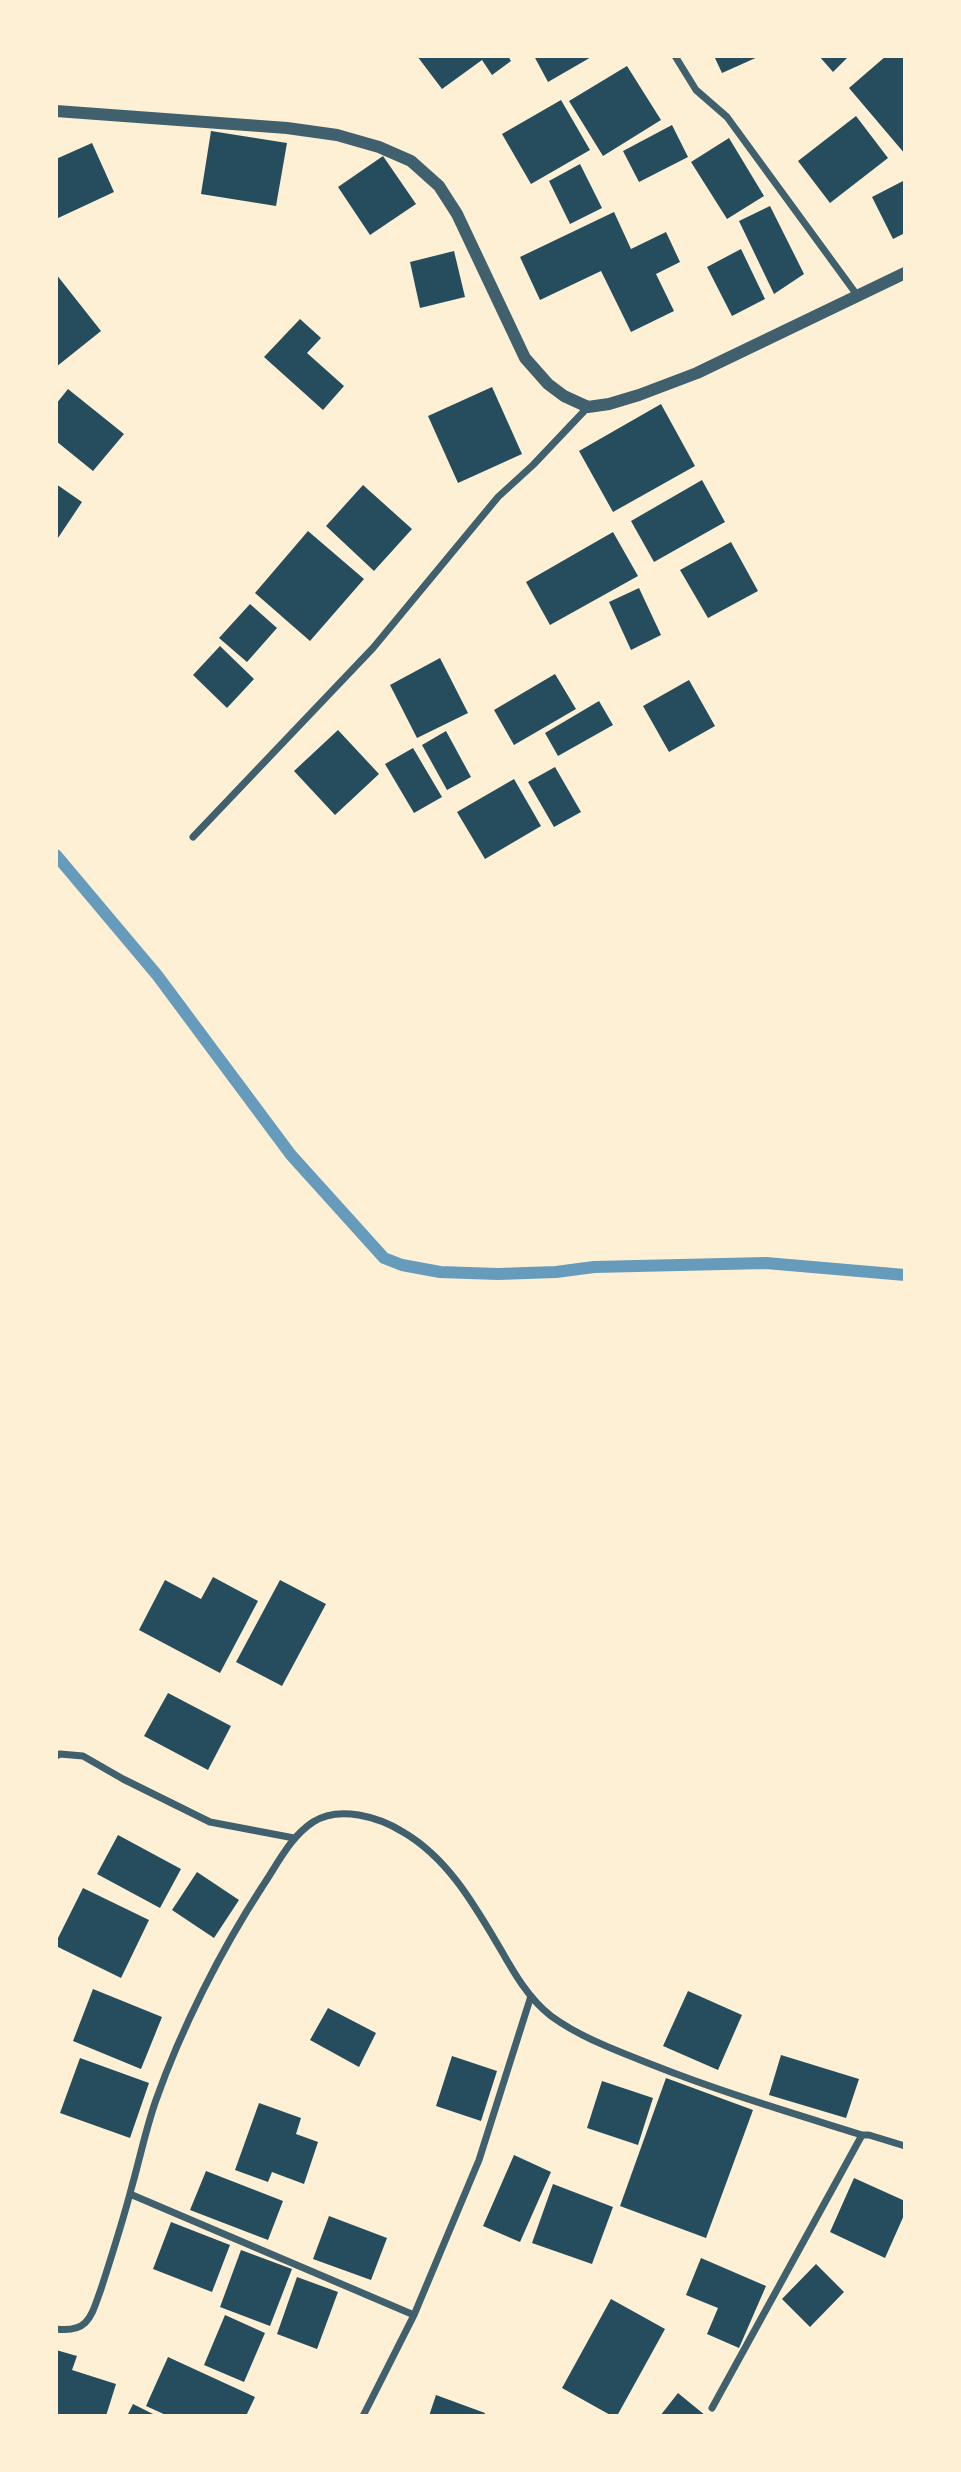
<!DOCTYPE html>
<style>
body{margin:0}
#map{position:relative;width:961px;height:2472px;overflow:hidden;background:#fdf0d5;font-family:Quicksand,sans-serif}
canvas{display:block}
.frame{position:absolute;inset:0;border:58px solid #fdf0d5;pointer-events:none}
</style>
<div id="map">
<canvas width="961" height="2472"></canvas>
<div class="frame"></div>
</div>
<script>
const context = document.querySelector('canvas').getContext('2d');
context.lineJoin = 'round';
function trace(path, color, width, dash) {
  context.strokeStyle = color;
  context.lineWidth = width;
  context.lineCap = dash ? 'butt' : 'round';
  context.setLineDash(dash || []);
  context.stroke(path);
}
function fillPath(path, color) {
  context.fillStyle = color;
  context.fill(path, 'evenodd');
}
trace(new Path2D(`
 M 56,855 L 157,975 L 291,1155 L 384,1258 L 402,1265 L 440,1272 L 498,1274 L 556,1272 L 594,1267 L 766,1263 L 905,1275`), '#669bbc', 12);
fillPath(new Path2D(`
 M 417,56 L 508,56 L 511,61 L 492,75 L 482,60 L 442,89 Z
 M 534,56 L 593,56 L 548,82 Z
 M 714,56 L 760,56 L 722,73 Z
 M 819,56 L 849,56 L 833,72 Z
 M 886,56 L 905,56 L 905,154 L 849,88 Z
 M 627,66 L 661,120 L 603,156 L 569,101 Z
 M 561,100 L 590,150 L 531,184 L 502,134 Z
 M 856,116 L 888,158 L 830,203 L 798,161 Z
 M 672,125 L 688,157 L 639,182 L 623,151 Z
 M 211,131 L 287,143 L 276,206 L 201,194 Z
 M 729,138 L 764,196 L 727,219 L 691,162 Z
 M 92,143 L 114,192 L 56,219 L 56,159 Z
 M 383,156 L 416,204 L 370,235 L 338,187 Z
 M 580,164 L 602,208 L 570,224 L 549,181 Z
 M 905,180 L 905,233 L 893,239 L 872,197 Z
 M 770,206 L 804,274 L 774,294 L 739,221 Z
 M 614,212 L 631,249 L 666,232 L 680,262 L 656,274 L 674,311 L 631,332 L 601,271 L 540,300 L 520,257 Z
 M 741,249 L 765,299 L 732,316 L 707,267 Z
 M 454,251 L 465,297 L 420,308 L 410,262 Z
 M 56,274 L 101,331 L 56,367 Z
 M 300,319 L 321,338 L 307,353 L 344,386 L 323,410 L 264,357 Z
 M 492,387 L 522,454 L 458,483 L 428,416 Z
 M 68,389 L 124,434 L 93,471 L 56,441 L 56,404 Z
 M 661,404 L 695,466 L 613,512 L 579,451 Z
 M 702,480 L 725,522 L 654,562 L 631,521 Z
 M 56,484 L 82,502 L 56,541 Z
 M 363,485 L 412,529 L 374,571 L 326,526 Z
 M 308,531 L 364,579 L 310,641 L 255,593 Z
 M 613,532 L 638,576 L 550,625 L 526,582 Z
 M 731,542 L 758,591 L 708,618 L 680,570 Z
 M 639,588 L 661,635 L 631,650 L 609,602 Z
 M 250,604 L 277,628 L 247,662 L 219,638 Z
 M 220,646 L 254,679 L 227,708 L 193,675 Z
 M 440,658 L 468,713 L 417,738 L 390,685 Z
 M 555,674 L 576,709 L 514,745 L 494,710 Z
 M 689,680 L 715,726 L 669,752 L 643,706 Z
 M 599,701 L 613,725 L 558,756 L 545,733 Z
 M 338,730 L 379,774 L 335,815 L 294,771 Z
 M 446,731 L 471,777 L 447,790 L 422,745 Z
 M 413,748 L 442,797 L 414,813 L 385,764 Z
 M 555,767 L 581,812 L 554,827 L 528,782 Z
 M 514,779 L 541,826 L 485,859 L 457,812 Z
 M 213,1577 L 258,1601 L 220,1673 L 139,1630 L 165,1580 L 201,1599 Z
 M 280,1580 L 326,1604 L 282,1686 L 236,1662 Z
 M 168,1693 L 231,1726 L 208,1770 L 144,1736 Z
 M 118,1835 L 181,1869 L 160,1908 L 97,1874 Z
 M 197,1872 L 239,1900 L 214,1938 L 172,1910 Z
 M 83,1888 L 149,1920 L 121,1978 L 56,1946 L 56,1942 Z
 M 93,1989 L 162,2017 L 141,2069 L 73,2041 Z
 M 688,1991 L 742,2015 L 718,2070 L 663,2046 Z
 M 328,2008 L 376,2033 L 359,2067 L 310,2040 Z
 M 781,2055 L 859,2079 L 846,2118 L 769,2095 Z
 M 452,2056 L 497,2071 L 481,2121 L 436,2106 Z
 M 80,2058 L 149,2083 L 130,2138 L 60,2113 Z
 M 666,2078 L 753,2110 L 706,2238 L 620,2206 Z
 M 602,2081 L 653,2098 L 638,2145 L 587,2128 Z
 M 259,2103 L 301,2118 L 296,2134 L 318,2142 L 304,2184 L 272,2172 L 268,2182 L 235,2170 Z
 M 514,2155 L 551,2172 L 520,2242 L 483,2226 Z
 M 206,2171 L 283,2201 L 268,2240 L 190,2210 Z
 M 854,2178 L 905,2201 L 905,2213 L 885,2258 L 830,2232 Z
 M 553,2184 L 613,2207 L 592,2264 L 532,2243 Z
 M 329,2216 L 387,2238 L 371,2280 L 313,2259 Z
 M 171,2222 L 230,2245 L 212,2292 L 153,2269 Z
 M 241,2250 L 292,2269 L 270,2326 L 220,2307 Z
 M 701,2258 L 766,2286 L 739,2348 L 707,2334 L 718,2308 L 686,2295 Z
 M 816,2264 L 844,2292 L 810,2327 L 782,2299 Z
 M 297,2277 L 338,2292 L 317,2349 L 277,2334 Z
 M 611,2299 L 665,2329 L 617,2416 L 612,2416 L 562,2388 Z
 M 225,2315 L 265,2333 L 244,2382 L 204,2365 Z
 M 56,2350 L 77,2356 L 72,2370 L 116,2384 L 106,2416 L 56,2416 Z
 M 168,2357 L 255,2397 L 246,2416 L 168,2416 L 146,2406 Z
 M 678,2393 L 706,2416 L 660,2416 Z
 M 436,2395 L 485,2413 L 484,2416 L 429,2416 Z
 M 133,2404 L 157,2416 L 127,2416 Z`), '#264d5e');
trace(new Path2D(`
 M 675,56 L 696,90 L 727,117 L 857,295
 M 193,837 L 373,648 L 498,497 L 533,465 L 588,407
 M 56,1756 L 60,1754 L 83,1756 L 123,1779 L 210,1822 L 294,1838
 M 130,2194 L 414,2315
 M 56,2329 C 89,2333 91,2316 101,2289 C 112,2255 123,2221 132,2186 C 140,2158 146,2128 156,2100 C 181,2029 221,1950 262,1887 C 277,1865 290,1837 313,1822 C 339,1805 379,1817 403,1832 C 448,1858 475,1906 501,1950 C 514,1973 529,1999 551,2016 C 581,2038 618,2051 653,2065 C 721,2092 792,2113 862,2135 L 869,2135 L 905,2146
 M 712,2408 L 862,2135
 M 363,2416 L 414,2315 L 479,2160 L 531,1996`), '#3f606c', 7);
trace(new Path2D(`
 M 56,111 L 287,128 L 337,135 L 379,147 L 411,161 L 439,186 L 457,214 L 525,358 L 548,384 L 564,396 L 588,407 L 609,404 L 639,395 L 697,373 L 905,273`), '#3f606c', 12);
</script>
